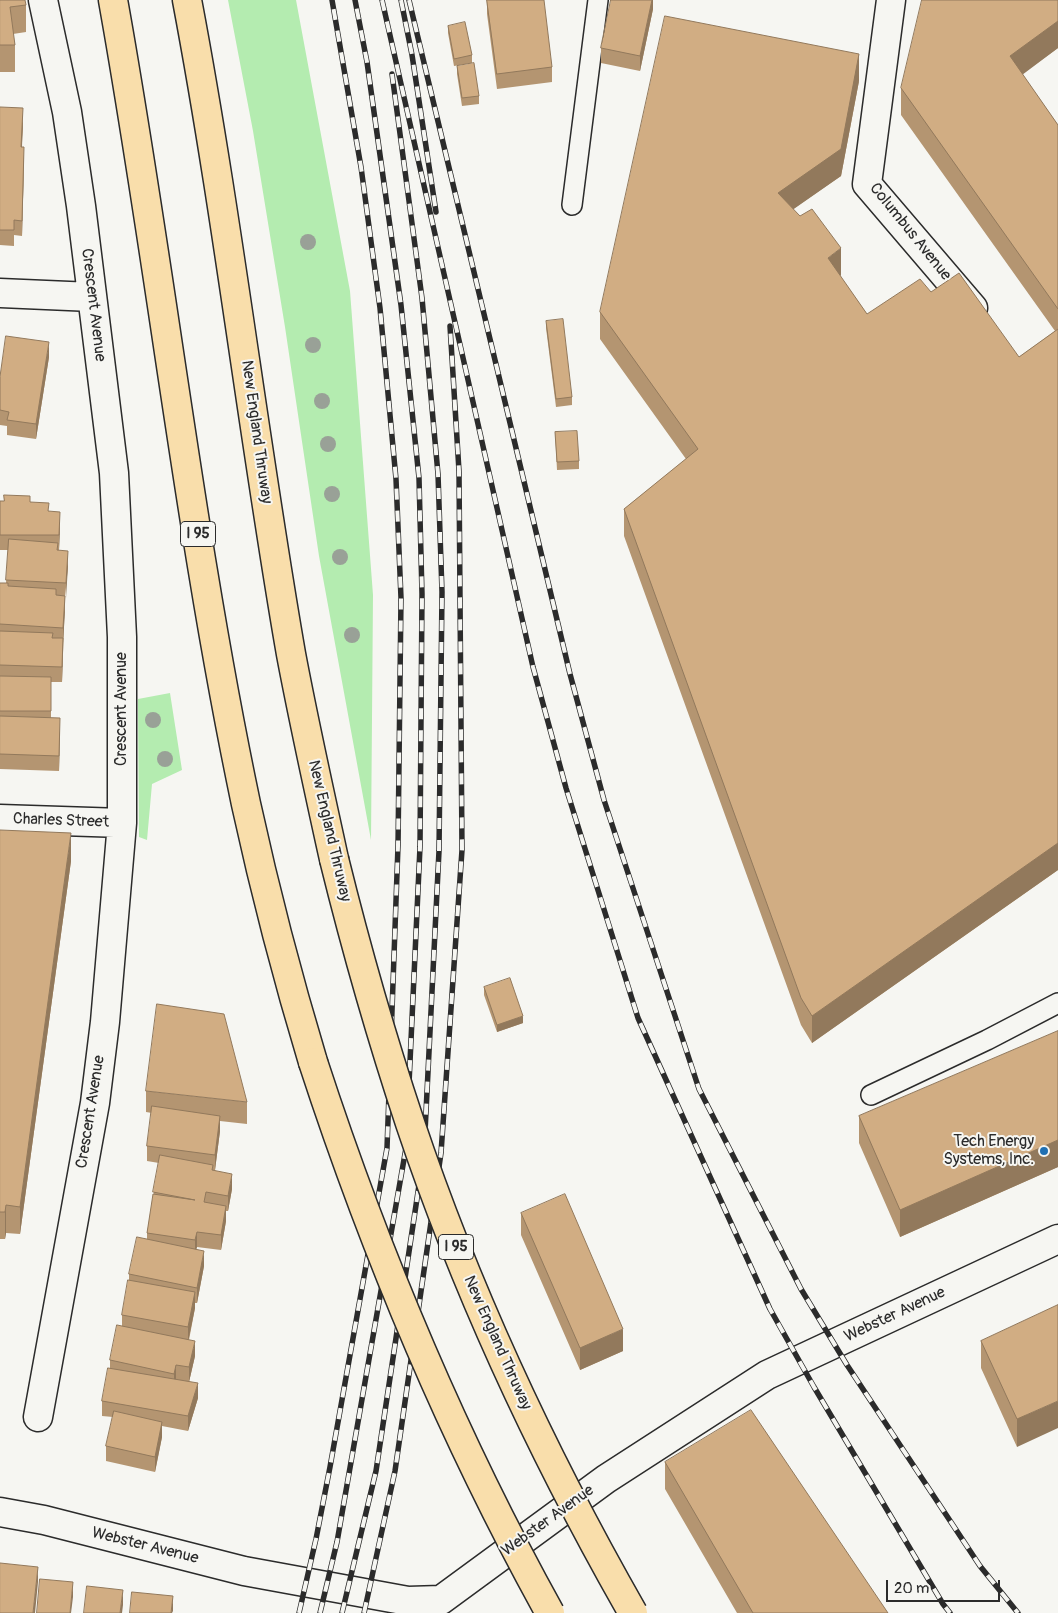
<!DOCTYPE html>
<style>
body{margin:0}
#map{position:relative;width:1058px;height:1613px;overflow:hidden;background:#f6f6f2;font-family:Pangolin,sans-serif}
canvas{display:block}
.scale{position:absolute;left:886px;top:1580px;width:114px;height:22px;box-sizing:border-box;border:2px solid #2b2b2b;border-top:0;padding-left:6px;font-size:15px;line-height:18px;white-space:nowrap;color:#2b2b2b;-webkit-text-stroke:4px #f6f6f2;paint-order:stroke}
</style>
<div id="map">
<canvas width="1058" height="1613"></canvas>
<div class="scale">20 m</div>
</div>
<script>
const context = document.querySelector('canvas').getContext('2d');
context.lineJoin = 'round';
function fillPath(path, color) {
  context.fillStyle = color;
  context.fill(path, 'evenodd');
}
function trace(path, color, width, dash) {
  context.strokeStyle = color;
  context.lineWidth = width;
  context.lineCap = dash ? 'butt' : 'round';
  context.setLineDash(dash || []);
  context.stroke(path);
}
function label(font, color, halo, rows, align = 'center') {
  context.font = font + ' Pangolin,sans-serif';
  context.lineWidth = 4;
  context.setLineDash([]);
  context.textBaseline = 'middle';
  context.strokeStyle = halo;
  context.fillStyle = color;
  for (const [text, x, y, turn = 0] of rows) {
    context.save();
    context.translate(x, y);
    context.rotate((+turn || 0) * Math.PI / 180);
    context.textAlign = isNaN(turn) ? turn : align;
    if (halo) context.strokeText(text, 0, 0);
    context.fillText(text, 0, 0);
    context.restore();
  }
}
fillPath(new Path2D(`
 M 228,0 L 296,0 L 350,291 L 373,595 L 371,840 L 319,556 L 285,327 L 253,131 Z
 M 170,693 L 182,770 L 152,784 L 147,840 L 139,837 L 138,699 Z`), '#b4ecb0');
const lane = new Path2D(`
 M 572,205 L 598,0
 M 871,1095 L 987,1040 L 1058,1003`);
const street = new Path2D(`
 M 891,0 L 867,184 L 973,308
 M 0,293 L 92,297
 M 0,819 L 122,823
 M 38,1417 L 95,1103 L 105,1022 L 122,823 L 122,637 L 114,473 L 81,206 L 67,112 L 43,0`);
const secondary = new Path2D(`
 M 0,1512 L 44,1520 L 244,1571 L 408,1601 L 441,1600 L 606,1479 L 767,1375 L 1058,1239`);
const highway = new Path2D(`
 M 113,0 C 161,267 190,538 246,804 C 265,891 287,976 313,1062
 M 187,0 C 228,217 253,436 291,654 C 304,723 319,791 334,859`);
trace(lane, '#2b2b2b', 22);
trace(street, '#2b2b2b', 31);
trace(secondary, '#2b2b2b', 31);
trace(highway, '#2b2b2b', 31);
trace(lane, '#f6f6f2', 19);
trace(street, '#f6f6f2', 28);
trace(secondary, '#f6f6f2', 28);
trace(highway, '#f9deab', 28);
const rail = new Path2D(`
 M 382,0 L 533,667 L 566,788 L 638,1018 L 770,1309 L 814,1387 L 943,1604 L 950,1613
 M 401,0 L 412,55 L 436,212
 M 409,0 L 570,674 L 604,800 L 699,1089 L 801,1289 L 847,1365 L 980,1566 L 1018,1613
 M 299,1613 L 316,1539 L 330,1467 L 387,1148 L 398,846 L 401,598 L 396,479 L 380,308 L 361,167 L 332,0
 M 320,1613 L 337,1542 L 406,1148 L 420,847 L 422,594 L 419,478 L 401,305 L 367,62 L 355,0
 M 342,1613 L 376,1471 L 424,1152 L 439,851 L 442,592 L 438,474 L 422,298 L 392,74
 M 364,1613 L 395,1471 L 441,1153 L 462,850 L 459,471 L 450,326`);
trace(rail, '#2b2b2b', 5.5);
trace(rail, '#f6f6f2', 4, [11]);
const highwayBridge = new Path2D(`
 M 334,859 C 356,948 381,1036 410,1123 C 467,1293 544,1457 633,1613
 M 313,1062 C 375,1252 453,1438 550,1613`);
trace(highwayBridge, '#2b2b2b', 31, []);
trace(highwayBridge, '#f9deab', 28);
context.fillStyle = '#99a197';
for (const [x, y] of [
 [308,242],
 [313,345],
 [322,401],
 [328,444],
 [332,494],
 [340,557],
 [352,635],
 [153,720],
 [165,759]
]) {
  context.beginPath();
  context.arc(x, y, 8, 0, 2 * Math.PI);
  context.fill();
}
fillPath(new Path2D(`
 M 0,0 L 26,5 L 26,32 L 13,34 L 15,45 L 15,72 L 0,72 Z
 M 487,0 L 552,67 L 552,82 L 497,89 L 487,14 Z
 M 653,0 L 653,9 L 640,71 L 601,63 L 601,48 Z
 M 1058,0 L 1058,48 L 1022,74 L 1058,125 L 1058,870 L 812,1043 L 801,1025 L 624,536 L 624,509 L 686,459 L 600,339 L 600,312 L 859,81 L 841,176 L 793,209 L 841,275 L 840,276 L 867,314 L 931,292 L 1019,357 L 1055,331 L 901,115 L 901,88 Z
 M 448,26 L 472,55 L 472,63 L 454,66 L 448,33 Z
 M 457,66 L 479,96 L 479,104 L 462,106 L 457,74 Z
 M 0,107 L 23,123 L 22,147 L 24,162 L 22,236 L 14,235 L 14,246 L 0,245 Z
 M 546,321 L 572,397 L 572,405 L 556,407 L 546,328 Z
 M 49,357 L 36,439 L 7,435 L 7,426 L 0,425 L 0,377 Z
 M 555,432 L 579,461 L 579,469 L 557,470 Z
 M 0,501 L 30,502 L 49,511 L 60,527 L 59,550 L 68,566 L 65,598 L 62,682 L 51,682 L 51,718 L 60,733 L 59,771 L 0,769 L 0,583 L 6,583 L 8,550 L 0,550 Z
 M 0,830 L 71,861 L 20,1234 L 6,1233 L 5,1239 L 0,1239 Z
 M 484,987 L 523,1023 L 497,1032 L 484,995 Z
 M 1058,1031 L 1058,1167 L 900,1237 L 859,1143 L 859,1116 Z
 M 146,1091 L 247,1102 L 247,1124 L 220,1121 L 220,1131 L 215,1170 L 232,1189 L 228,1211 L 226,1211 L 226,1221 L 221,1250 L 197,1247 L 196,1249 L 204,1266 L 197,1303 L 195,1303 L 195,1308 L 189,1340 L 195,1356 L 189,1382 L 198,1398 L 188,1431 L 162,1426 L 162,1437 L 155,1472 L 106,1461 L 106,1446 L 113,1417 L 102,1416 L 102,1401 L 110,1368 L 110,1360 L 122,1326 L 122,1315 L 129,1280 L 129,1274 L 147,1239 L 147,1233 L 159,1163 L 147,1161 L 147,1146 L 152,1113 L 146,1112 Z
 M 521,1213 L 623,1351 L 580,1370 L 521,1235 Z
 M 1058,1305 L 1017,1447 L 981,1368 L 981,1341 Z
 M 665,1462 L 888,1613 L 737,1613 L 665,1489 Z`), '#b49571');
fillPath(new Path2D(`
 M 652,0 L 653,0 L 653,9 L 640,71 L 640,56 Z
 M 1058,21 L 1058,48 L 1010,84 L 1010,56 Z
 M 859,54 L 859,81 L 841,176 L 778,220 L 778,193 Z
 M 23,108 L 23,123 L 21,162 L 21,147 Z
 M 24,147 L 24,162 L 22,236 L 22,221 Z
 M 841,248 L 841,275 L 828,285 L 828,258 Z
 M 49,342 L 49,357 L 36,439 L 36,424 Z
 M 60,512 L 60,527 L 59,550 L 59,535 Z
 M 68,551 L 68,566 L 66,598 L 66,583 Z
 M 65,596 L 65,611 L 63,643 L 63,628 Z
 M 63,638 L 63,653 L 62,682 L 62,667 Z
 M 60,718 L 60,733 L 59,771 L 59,756 Z
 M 71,833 L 71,861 L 20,1234 L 20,1207 Z
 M 1058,843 L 1058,870 L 812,1043 L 812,1016 Z
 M 523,1016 L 523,1023 L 497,1032 L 497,1025 Z
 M 220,1116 L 220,1131 L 215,1170 L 215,1155 Z
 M 1058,1140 L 1058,1167 L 900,1237 L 900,1210 Z
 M 232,1174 L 232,1189 L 228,1211 L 228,1196 Z
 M 6,1205 L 6,1233 L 5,1239 L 5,1212 Z
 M 226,1206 L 226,1221 L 221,1250 L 221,1235 Z
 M 197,1232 L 197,1247 L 195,1255 L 195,1240 Z
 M 204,1251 L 204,1266 L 197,1303 L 197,1288 Z
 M 195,1292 L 195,1308 L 188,1342 L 188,1327 Z
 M 623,1329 L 623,1351 L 580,1370 L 580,1348 Z
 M 195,1341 L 195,1356 L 189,1382 L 189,1367 Z
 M 176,1365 L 176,1380 L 174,1389 L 174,1374 Z
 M 198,1383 L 198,1398 L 188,1431 L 188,1416 Z
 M 1058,1401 L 1058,1428 L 1017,1447 L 1017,1419 Z
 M 162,1422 L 162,1437 L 155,1472 L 155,1457 Z
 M 38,1567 L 38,1582 L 35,1613 L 33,1613 Z
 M 73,1582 L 73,1597 L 71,1613 L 70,1613 Z
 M 123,1590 L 123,1605 L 122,1613 L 120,1613 Z
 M 173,1596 L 173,1611 L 172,1613 L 171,1613 Z`), '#92795c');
const building = new Path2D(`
 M 0,0 L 25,0 L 26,5 L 10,7 L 15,45 L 0,45 Z
 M 487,0 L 544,0 L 552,67 L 497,74 Z
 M 611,0 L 652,0 L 640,56 L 601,48 Z
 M 922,0 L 1058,0 L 1058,21 L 1010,56 L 1058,125 L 1058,309 L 901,88 Z
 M 665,16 L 859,54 L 841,149 L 778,193 L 800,216 L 812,209 L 841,248 L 828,258 L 867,314 L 920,279 L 931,292 L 959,273 L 1019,357 L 1058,329 L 1058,843 L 812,1016 L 801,998 L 624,509 L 698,449 L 600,312 Z
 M 465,22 L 472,55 L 454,59 L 448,26 Z
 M 474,63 L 479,96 L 462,98 L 457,66 Z
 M 0,107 L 23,108 L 21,147 L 24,147 L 22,221 L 14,220 L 14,230 L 0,230 Z
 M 563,319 L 572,397 L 556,399 L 546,321 Z
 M 6,336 L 49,342 L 36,424 L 7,420 L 9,412 L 0,410 L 0,377 Z
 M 577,431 L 579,461 L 557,462 L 555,432 Z
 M 4,495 L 30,496 L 30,502 L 49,503 L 48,511 L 60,512 L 59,535 L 0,535 L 0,501 L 4,501 Z
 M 9,539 L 58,543 L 57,550 L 68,551 L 66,583 L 6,580 Z
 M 0,583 L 8,583 L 8,586 L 56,589 L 56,595 L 65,596 L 63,628 L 0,624 Z
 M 0,631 L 53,633 L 52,638 L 63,638 L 62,667 L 0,665 Z
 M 0,676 L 51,677 L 51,711 L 0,711 Z
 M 0,716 L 60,718 L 59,756 L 0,754 Z
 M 0,830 L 71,833 L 20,1207 L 6,1205 L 5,1212 L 0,1212 Z
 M 510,978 L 523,1016 L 497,1025 L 484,987 Z
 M 157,1004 L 224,1014 L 247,1102 L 146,1091 Z
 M 1058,1031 L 1058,1140 L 900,1210 L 859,1116 Z
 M 152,1106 L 220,1116 L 215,1155 L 147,1146 Z
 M 160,1155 L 213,1165 L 212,1170 L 232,1174 L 228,1196 L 206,1192 L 204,1202 L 226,1206 L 221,1235 L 197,1232 L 195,1240 L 147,1233 L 153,1194 L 195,1200 L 153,1192 Z
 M 565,1194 L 623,1329 L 580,1348 L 521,1213 Z
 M 137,1237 L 204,1251 L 197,1288 L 129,1274 Z
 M 128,1280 L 195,1292 L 188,1327 L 122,1315 Z
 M 1058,1305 L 1058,1401 L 1017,1419 L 981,1341 Z
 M 117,1325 L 195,1341 L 189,1367 L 176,1365 L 174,1374 L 110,1360 Z
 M 108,1368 L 198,1383 L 188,1416 L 102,1401 Z
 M 751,1410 L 888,1613 L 753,1613 L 665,1462 Z
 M 114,1411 L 162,1422 L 155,1457 L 106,1446 Z
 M 0,1563 L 38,1567 L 33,1613 L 0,1613 Z
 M 40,1579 L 73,1582 L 70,1613 L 37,1613 Z
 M 87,1586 L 123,1590 L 120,1613 L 84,1613 Z
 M 132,1592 L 173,1596 L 171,1613 L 130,1613 Z`);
fillPath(building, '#d1ad83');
trace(building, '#92795c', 1);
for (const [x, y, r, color] of [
 [1044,1151,5,"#1f6fb2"]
]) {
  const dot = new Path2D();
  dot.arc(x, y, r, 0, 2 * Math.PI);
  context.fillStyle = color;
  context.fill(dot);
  trace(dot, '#f6f6f2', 2);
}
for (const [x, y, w] of [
 [198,534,35],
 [456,1247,35]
]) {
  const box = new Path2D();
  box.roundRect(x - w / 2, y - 12.5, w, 25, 4);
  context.fillStyle = '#f6f6f2';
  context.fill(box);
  trace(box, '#2b2b2b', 1);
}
label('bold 15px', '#2b2b2b', null, [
 ["I 95",198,534],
 ["I 95",456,1247]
]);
label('16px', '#2b2b2b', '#f6f6f2', [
 ["Columbus Avenue",910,232,51],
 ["Crescent Avenue",93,305,83],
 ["New England Thruway",256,432,82],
 ["Crescent Avenue",122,709,-90],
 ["Charles Street",61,821,2],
 ["New England Thruway",329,831,77],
 ["Crescent Avenue",91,1112,-81],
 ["Webster Avenue",895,1315,-25],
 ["New England Thruway",497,1343,66],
 ["Webster Avenue",548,1521,-36],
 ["Webster Avenue",145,1546,14]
]);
label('16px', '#2b2b2b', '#f6f6f2', [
 ["Tech Energy",1034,1142],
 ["Systems, Inc.",1034,1160]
], 'right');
</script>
